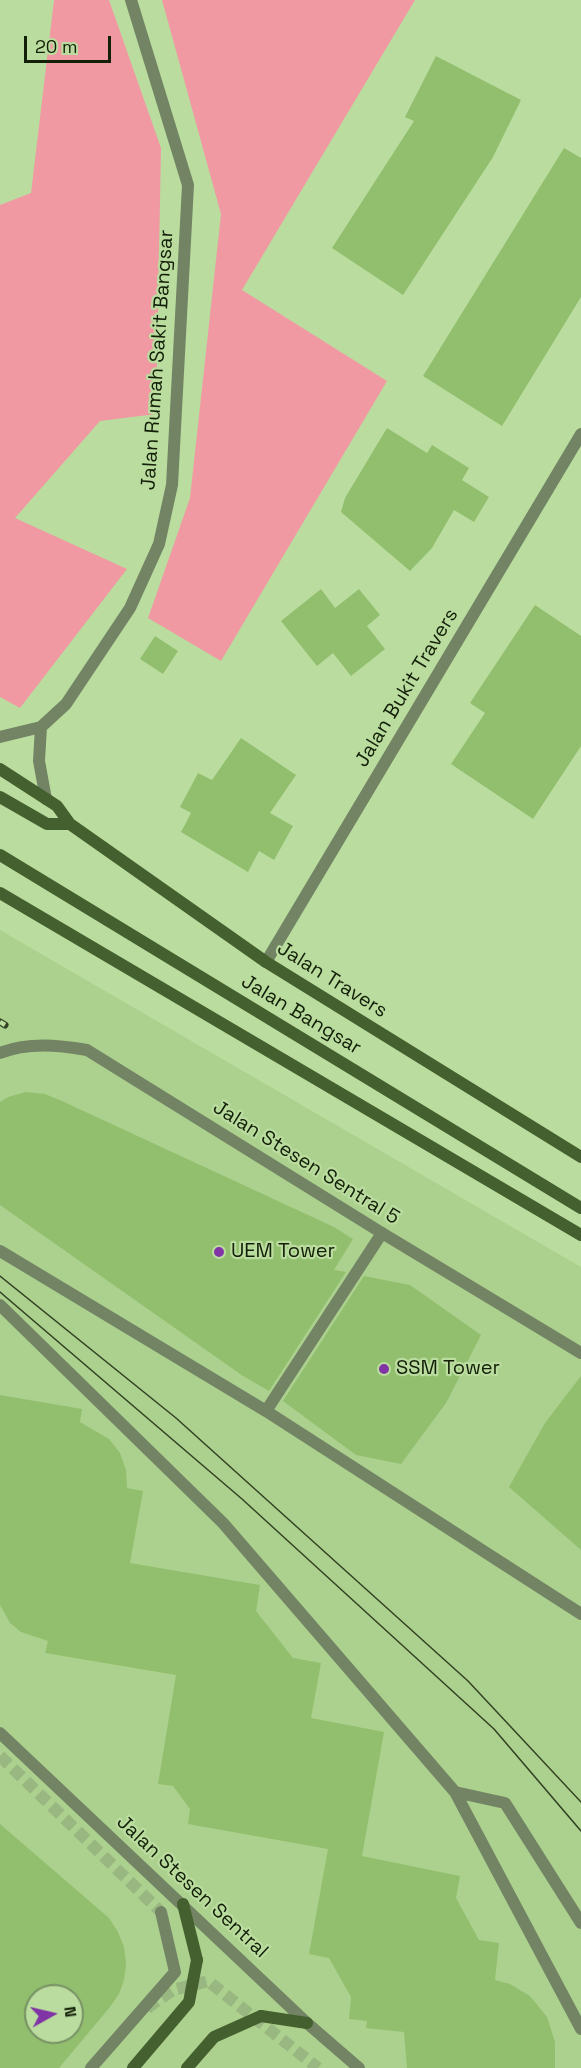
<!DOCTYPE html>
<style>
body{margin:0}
#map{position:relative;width:581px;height:2068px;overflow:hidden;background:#badd9f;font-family:"Space Grotesk",sans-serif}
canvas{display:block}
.north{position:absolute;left:24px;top:1984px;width:60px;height:60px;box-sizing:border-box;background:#badd9f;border:2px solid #779163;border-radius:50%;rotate:82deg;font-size:16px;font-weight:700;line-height:24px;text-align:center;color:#131f08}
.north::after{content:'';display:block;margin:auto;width:21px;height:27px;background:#8034a5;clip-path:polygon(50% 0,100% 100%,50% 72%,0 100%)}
.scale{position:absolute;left:24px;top:36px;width:87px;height:27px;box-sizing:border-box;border:3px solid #131f08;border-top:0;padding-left:8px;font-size:18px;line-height:21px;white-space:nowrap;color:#131f08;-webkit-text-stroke:4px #badd9f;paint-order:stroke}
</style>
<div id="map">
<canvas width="581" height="2068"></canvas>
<div class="north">N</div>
<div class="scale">20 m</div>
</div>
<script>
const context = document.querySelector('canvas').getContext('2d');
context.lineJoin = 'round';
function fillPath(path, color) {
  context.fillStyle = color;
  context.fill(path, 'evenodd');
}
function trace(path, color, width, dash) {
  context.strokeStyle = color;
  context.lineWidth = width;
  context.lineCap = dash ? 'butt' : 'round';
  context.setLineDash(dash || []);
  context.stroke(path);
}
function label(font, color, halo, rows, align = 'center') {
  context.font = font + ' "Space Grotesk",sans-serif';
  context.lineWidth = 4.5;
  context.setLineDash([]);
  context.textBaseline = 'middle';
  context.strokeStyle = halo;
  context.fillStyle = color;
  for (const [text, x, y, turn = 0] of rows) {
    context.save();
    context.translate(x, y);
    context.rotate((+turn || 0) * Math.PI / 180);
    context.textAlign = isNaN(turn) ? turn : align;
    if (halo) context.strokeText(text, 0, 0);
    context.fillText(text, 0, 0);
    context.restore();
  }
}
fillPath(new Path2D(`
 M 0,930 L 581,1267 L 581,2068 L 0,2068 ZM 36,1996 L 72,1996 L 72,2032 L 36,2032 Z`), '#acd18e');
fillPath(new Path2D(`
 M 54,0 L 109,0 L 161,148 L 156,414 L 100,421 L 15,518 L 127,569 L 20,708 L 0,697 L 0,205 L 31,193 Z
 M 162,0 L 415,0 L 242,290 L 387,381 L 221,661 L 148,618 L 190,498 L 221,214 Z`), '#f099a3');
fillPath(new Path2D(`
 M 436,56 L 521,100 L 493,157 L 403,295 L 332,248 L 414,121 L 405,117 Z
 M 564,148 L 581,158 L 581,297 L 502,426 L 423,376 Z
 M 387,428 L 427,453 L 432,445 L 469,468 L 462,480 L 489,497 L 474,522 L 454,510 L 432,548 L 410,571 L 341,512 L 345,498 Z
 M 321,589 L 335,608 L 359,589 L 380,615 L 367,626 L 385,649 L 351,676 L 333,653 L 317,666 L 281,621 Z
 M 535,605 L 581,636 L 581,746 L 533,819 L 451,764 L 485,713 L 470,703 Z
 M 155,636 L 178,651 L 163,674 L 140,659 Z
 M 241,738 L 296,775 L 270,813 L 293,826 L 274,860 L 259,851 L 248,872 L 181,832 L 191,813 L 180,807 L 198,773 L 212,780 Z
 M 26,1092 L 45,1094 L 62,1101 L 334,1227 L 353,1239 L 334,1270 L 346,1272 L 269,1391 L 243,1376 L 0,1205 L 0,1102 L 8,1097 Z
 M 364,1276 L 410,1285 L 481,1335 L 446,1403 L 401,1464 L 356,1455 L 283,1401 Z
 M 581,1376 L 581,1550 L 509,1487 L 545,1423 Z
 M 0,1395 L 82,1409 L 80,1422 L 109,1439 L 120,1453 L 126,1470 L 127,1488 L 143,1491 L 130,1563 L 260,1585 L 256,1611 L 293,1658 L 321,1663 L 311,1718 L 384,1732 L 362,1856 L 460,1876 L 456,1898 L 479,1940 L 499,1943 L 495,1980 L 510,1984 L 530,1996 L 547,2017 L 555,2042 L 555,2068 L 407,2068 L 404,2032 L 366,2028 L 367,2021 L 349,2019 L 351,1997 L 329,1958 L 309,1954 L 328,1849 L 188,1824 L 190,1809 L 173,1786 L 158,1784 L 176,1675 L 45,1653 L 48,1641 L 21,1632 L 10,1623 L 0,1605 Z
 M 0,1824 L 109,1918 L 118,1932 L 124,1947 L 126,1964 L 124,1980 L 119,1994 L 110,2007 L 59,2068 L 0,2068 ZM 36,1996 L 72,1996 L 72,2032 L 36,2032 Z`), '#92bf6e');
trace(new Path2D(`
 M 0,1756 L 161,1912
 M 147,2008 L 173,1990 L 208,1981 L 318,2068`), '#99b781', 12, [12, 6]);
trace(new Path2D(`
 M 41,727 L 39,761 L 46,799
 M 0,737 L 41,727 L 66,704 L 130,608 L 159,544 L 172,485 L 188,185 L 131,0
 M 0,1251 L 266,1411 L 581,1614
 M 0,1305 L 223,1523 L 455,1792 L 581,2029
 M 266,1411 L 382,1233
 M 455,1792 L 505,1803 L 581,1923`), '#728464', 12);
trace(new Path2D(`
 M 266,962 L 581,434
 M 91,2068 L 175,1972 L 161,1912`), '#728464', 12);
trace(new Path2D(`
 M 0,1053 C 28,1042 58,1045 87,1050 L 382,1233 L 581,1353
 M 0,1733 L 307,2023 L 359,2068`), '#728464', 12);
trace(new Path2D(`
 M 0,769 L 57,806 L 70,824 L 266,962 L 581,1157
 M 0,797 L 47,824 L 70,824
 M 0,855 L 581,1208
 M 0,893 L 581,1235
 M 183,1904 L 197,1960
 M 261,2016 L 307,2023`), '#45602f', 12);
trace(new Path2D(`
 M 0,1276 L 176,1418 L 468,1681 L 581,1802
 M 0,1292 L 242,1499 L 494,1729 L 581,1831`), '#324224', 1.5);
const rail = new Path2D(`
 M 0,1022 L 5,1025`);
trace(rail, '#324224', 7);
trace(rail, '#badd9f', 4.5, [14]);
trace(new Path2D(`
 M 133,2068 L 189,2002 L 197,1960
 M 187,2068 L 214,2037 L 261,2016`), '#45602f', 12);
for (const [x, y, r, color] of [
 [219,1252,6,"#8034a5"],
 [384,1369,6,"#8034a5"]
]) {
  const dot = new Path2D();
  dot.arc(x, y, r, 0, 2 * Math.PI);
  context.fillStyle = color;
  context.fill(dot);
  trace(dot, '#badd9f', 2);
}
label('20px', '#131f08', '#badd9f', [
 ["Jalan Rumah Sakit Bangsar",158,360,-86],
 ["Jalan Bukit Travers",407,688,-59],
 ["Jalan Travers",332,980,32],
 ["Jalan Bangsar",301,1015,31],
 ["Jalan Stesen Sentral 5",306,1163,32],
 ["Jalan Stesen Sentral",192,1887,43]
]);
label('20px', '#131f08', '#badd9f', [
 ["UEM Tower",231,1252],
 ["SSM Tower",396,1369]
], 'left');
</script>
